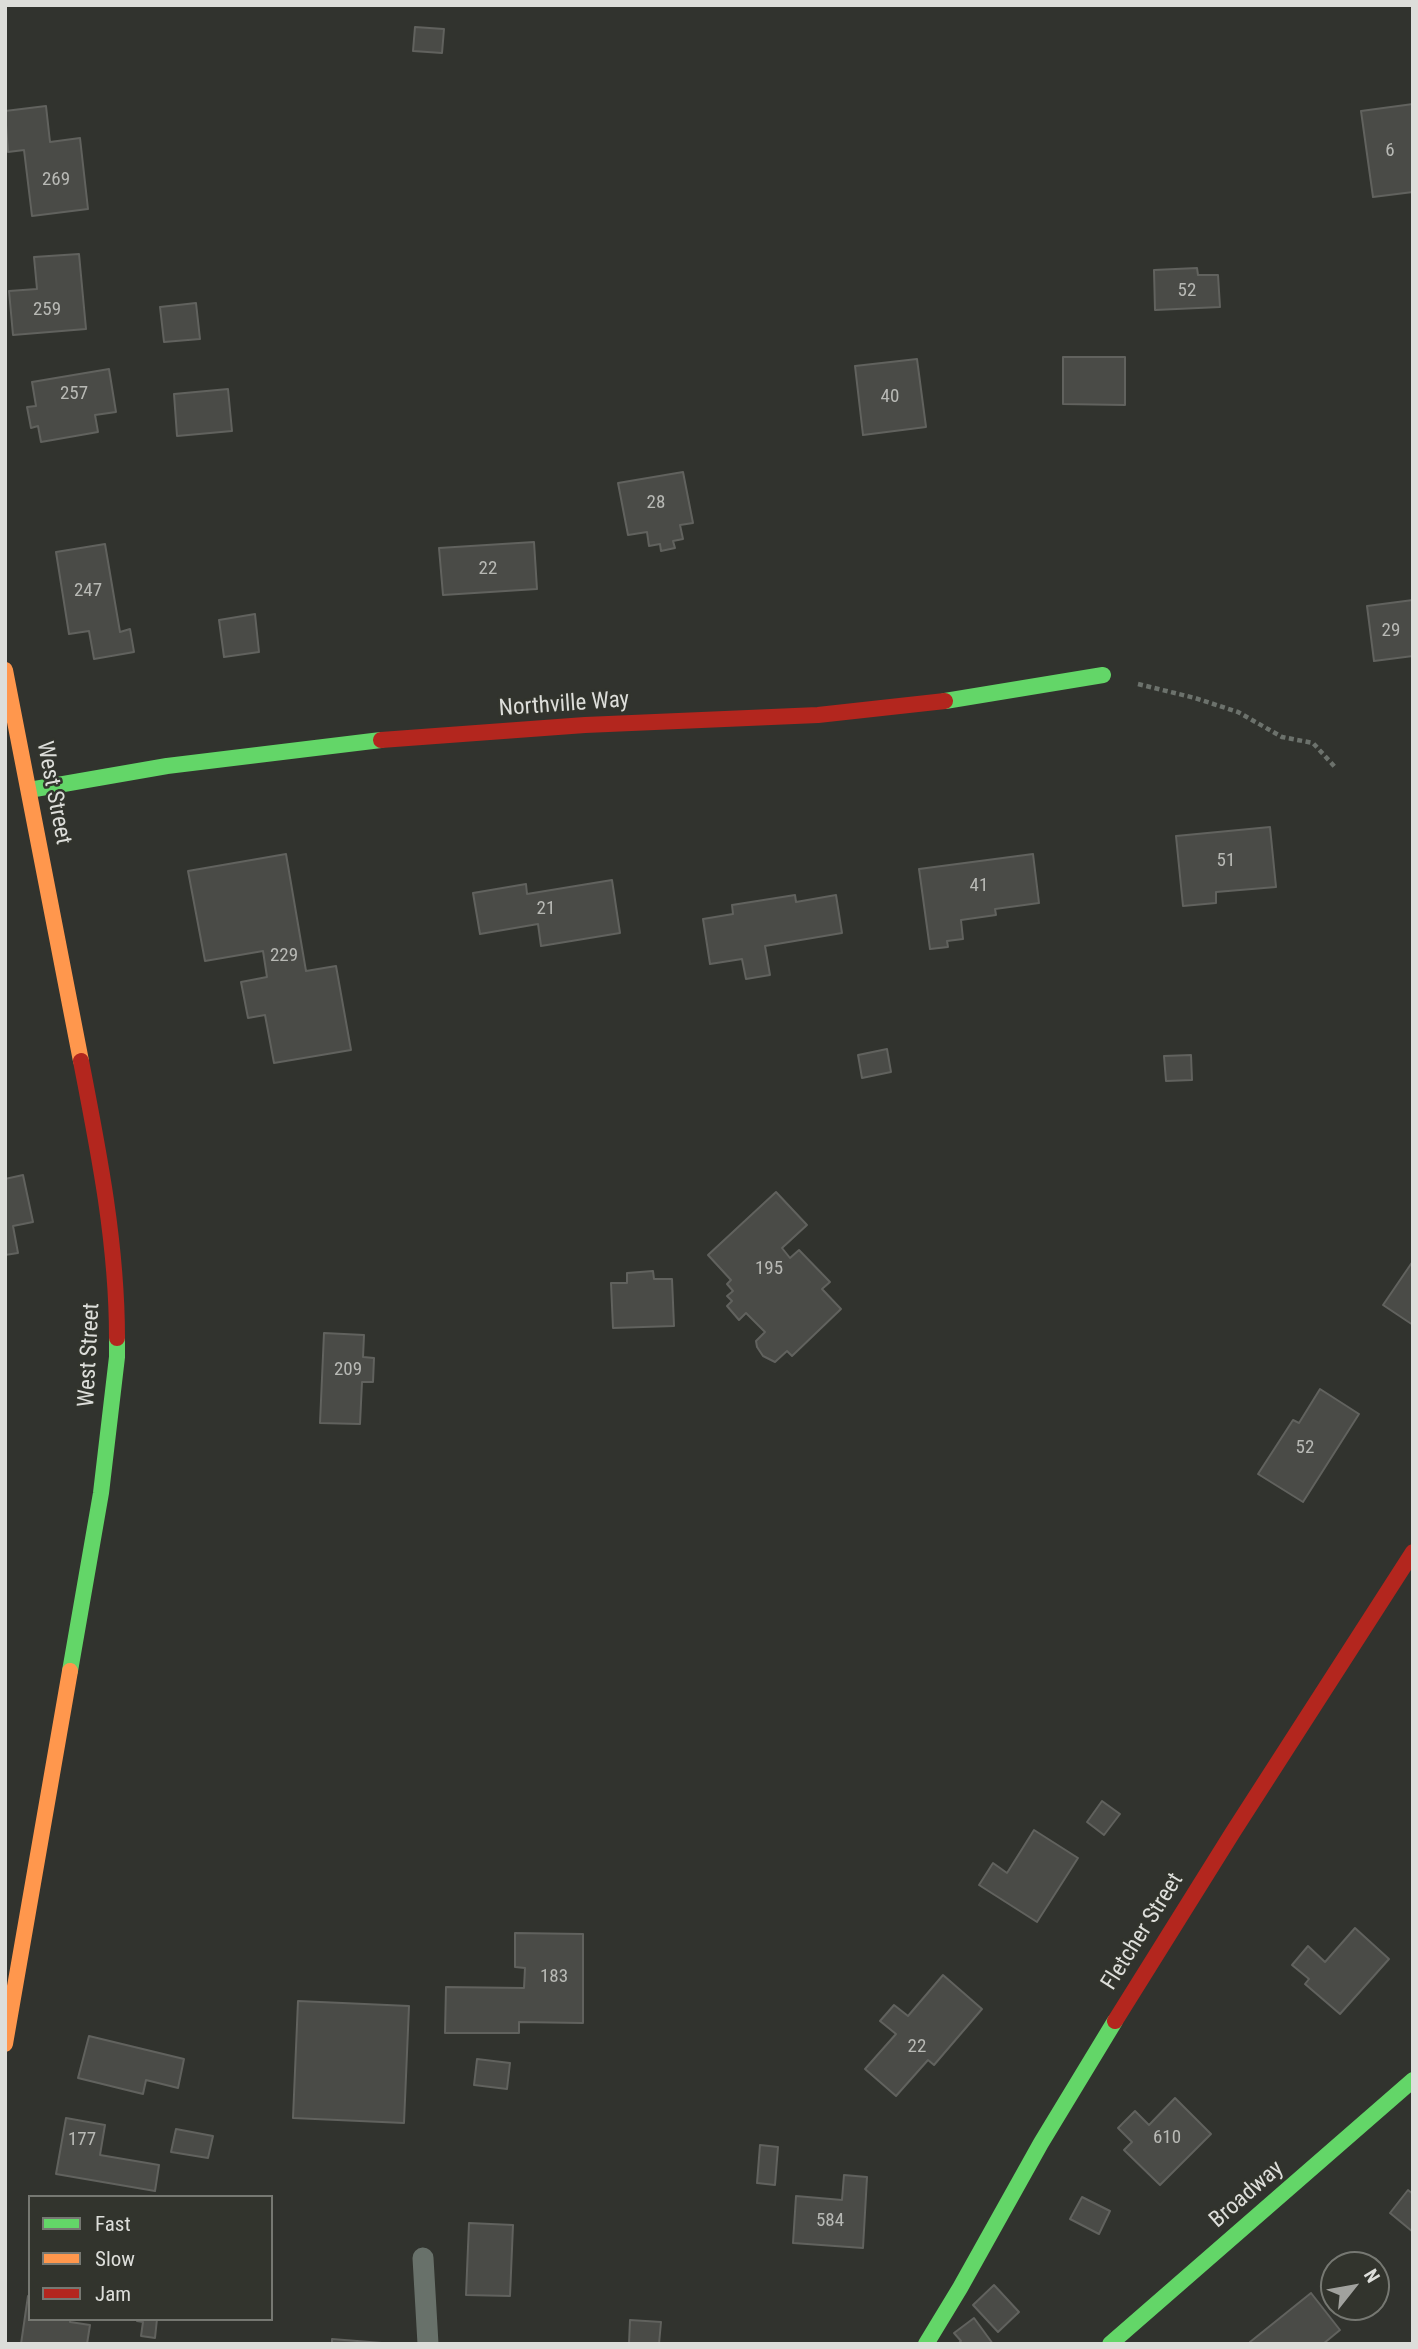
<!DOCTYPE html>
<style>
body{margin:0}
#map{position:relative;width:1418px;height:2349px;overflow:hidden;background:#31332e;font-family:"Roboto Condensed",sans-serif}
canvas{display:block}
.frame{position:absolute;inset:0;border:7px solid #dddeda;pointer-events:none}
.legend{position:absolute;left:28px;top:2195px;width:245px;height:126px;box-sizing:border-box;background:#32342d;border:2px solid #767872;margin:0;padding:9px 12px;list-style:none;font-size:21px;color:#dddeda}
.legend li{display:flex;align-items:center;gap:14px;height:35px}
.legend b{width:35px;border:2px solid #767872}
.north{position:absolute;left:1320px;top:2251px;width:70px;height:70px;box-sizing:border-box;background:#32342d;border:2px solid #767872;border-radius:50%;rotate:59deg;font-size:19px;font-weight:700;line-height:28px;text-align:center;color:#dddeda}
.north::after{content:'';display:block;margin:auto;width:24px;height:32px;background:#a1a29e;clip-path:polygon(50% 0,100% 100%,50% 72%,0 100%)}
</style>
<div id="map">
<canvas width="1418" height="2349"></canvas>
<div class="frame"></div>
<ul class="legend">
<li><b style="height:9px;background:#63d668"></b>Fast</li>
<li><b style="height:9px;background:#ff974d"></b>Slow</li>
<li><b style="height:9px;background:#b3261e"></b>Jam</li>
</ul>
<div class="north">N</div>
</div>
<script>
const context = document.querySelector('canvas').getContext('2d');
context.lineJoin = 'round';
function fillPath(path, color) {
  context.fillStyle = color;
  context.fill(path, 'evenodd');
}
function trace(path, color, width, dash) {
  context.strokeStyle = color;
  context.lineWidth = width;
  context.lineCap = dash ? 'butt' : 'round';
  context.setLineDash(dash || []);
  context.stroke(path);
}
function label(font, color, halo, rows, align = 'center') {
  context.font = font + ' "Roboto Condensed",sans-serif';
  context.lineWidth = 5;
  context.setLineDash([]);
  context.textBaseline = 'middle';
  context.strokeStyle = halo;
  context.fillStyle = color;
  for (const [text, x, y, turn = 0] of rows) {
    context.save();
    context.translate(x, y);
    context.rotate((+turn || 0) * Math.PI / 180);
    context.textAlign = isNaN(turn) ? turn : align;
    if (halo) context.strokeText(text, 0, 0);
    context.fillText(text, 0, 0);
    context.restore();
  }
}
const building = new Path2D(`
 M 415,27 L 444,29 L 442,53 L 413,51 Z
 M 1413,104 L 1413,192 L 1373,197 L 1361,111 Z
 M 46,106 L 50,142 L 80,138 L 88,209 L 32,216 L 24,150 L 8,152 L 5,111 Z
 M 79,254 L 86,329 L 13,335 L 9,291 L 37,289 L 34,257 Z
 M 1197,268 L 1198,275 L 1218,275 L 1220,307 L 1155,310 L 1154,270 Z
 M 196,303 L 200,339 L 164,342 L 160,307 Z
 M 1063,357 L 1125,357 L 1125,405 L 1063,404 Z
 M 917,359 L 926,427 L 863,435 L 855,366 Z
 M 109,369 L 116,412 L 95,415 L 98,432 L 41,442 L 38,426 L 31,428 L 27,407 L 36,406 L 32,382 Z
 M 228,389 L 232,431 L 177,436 L 174,394 Z
 M 683,472 L 693,523 L 680,525 L 683,539 L 673,541 L 675,548 L 661,551 L 660,544 L 649,546 L 647,532 L 628,535 L 618,483 Z
 M 534,542 L 537,589 L 443,595 L 439,548 Z
 M 105,544 L 120,632 L 130,629 L 134,652 L 94,659 L 89,631 L 69,634 L 56,552 Z
 M 1413,600 L 1413,656 L 1374,661 L 1367,606 Z
 M 255,614 L 259,652 L 224,657 L 219,620 Z
 M 1270,827 L 1276,887 L 1216,892 L 1216,903 L 1183,906 L 1176,836 Z
 M 286,854 L 306,971 L 336,966 L 351,1050 L 274,1063 L 265,1015 L 248,1018 L 241,982 L 267,977 L 263,951 L 205,961 L 188,871 Z
 M 1033,854 L 1039,903 L 995,909 L 996,915 L 961,920 L 963,939 L 947,941 L 948,947 L 930,949 L 919,869 Z
 M 612,880 L 620,933 L 541,946 L 538,924 L 480,934 L 473,893 L 526,884 L 527,894 Z
 M 795,895 L 796,902 L 836,895 L 842,933 L 765,946 L 770,975 L 746,979 L 742,959 L 710,964 L 703,919 L 733,914 L 732,905 Z
 M 887,1049 L 891,1072 L 862,1078 L 858,1055 Z
 M 1191,1055 L 1192,1080 L 1166,1081 L 1164,1056 Z
 M 23,1175 L 33,1222 L 13,1226 L 18,1253 L 5,1255 L 5,1179 Z
 M 776,1192 L 807,1225 L 782,1248 L 790,1258 L 799,1250 L 830,1282 L 822,1289 L 841,1309 L 792,1356 L 787,1351 L 775,1362 L 763,1356 L 757,1347 L 756,1341 L 765,1332 L 746,1313 L 739,1320 L 727,1306 L 732,1301 L 727,1296 L 733,1291 L 727,1284 L 731,1280 L 708,1255 Z
 M 1413,1261 L 1413,1325 L 1383,1305 Z
 M 653,1271 L 654,1279 L 672,1279 L 674,1326 L 613,1328 L 611,1283 L 627,1283 L 627,1273 Z
 M 324,1333 L 364,1335 L 363,1357 L 374,1358 L 373,1382 L 362,1382 L 360,1424 L 320,1423 Z
 M 1320,1389 L 1359,1414 L 1303,1502 L 1258,1474 L 1293,1420 L 1299,1423 Z
 M 1102,1801 L 1120,1814 L 1104,1835 L 1087,1822 Z
 M 1034,1830 L 1078,1858 L 1037,1922 L 979,1885 L 993,1863 L 1007,1873 Z
 M 1355,1928 L 1389,1959 L 1340,2014 L 1305,1984 L 1309,1979 L 1292,1965 L 1308,1946 L 1325,1962 Z
 M 515,1933 L 583,1934 L 583,2023 L 519,2022 L 519,2033 L 445,2033 L 446,1987 L 524,1988 L 525,1968 L 515,1967 Z
 M 943,1975 L 982,2009 L 934,2065 L 928,2060 L 896,2096 L 865,2069 L 896,2034 L 880,2021 L 894,2005 L 908,2016 Z
 M 298,2001 L 409,2006 L 404,2123 L 293,2118 Z
 M 89,2036 L 184,2059 L 178,2088 L 146,2080 L 143,2094 L 78,2078 Z
 M 477,2059 L 510,2063 L 507,2089 L 474,2085 Z
 M 1175,2098 L 1211,2134 L 1160,2185 L 1124,2150 L 1132,2142 L 1118,2128 L 1135,2111 L 1149,2125 Z
 M 66,2118 L 105,2125 L 100,2155 L 159,2165 L 155,2191 L 56,2174 Z
 M 176,2129 L 213,2136 L 208,2158 L 171,2152 Z
 M 760,2145 L 778,2147 L 775,2185 L 757,2183 Z
 M 844,2175 L 867,2177 L 863,2248 L 793,2243 L 796,2196 L 842,2200 Z
 M 1408,2190 L 1413,2194 L 1413,2232 L 1390,2213 Z
 M 1082,2197 L 1110,2211 L 1099,2234 L 1070,2219 Z
 M 469,2223 L 513,2225 L 510,2296 L 466,2295 Z
 M 994,2285 L 1019,2312 L 998,2332 L 973,2305 Z
 M 1311,2293 L 1340,2330 L 1323,2344 L 1252,2344 L 1250,2342 Z
 M 28,2296 L 30,2296 L 30,2319 L 70,2319 L 70,2322 L 90,2325 L 87,2344 L 21,2344 Z
 M 974,2318 L 993,2344 L 958,2344 L 961,2341 L 954,2333 Z
 M 137,2319 L 157,2319 L 155,2338 L 141,2336 L 143,2322 L 137,2321 Z
 M 630,2320 L 661,2322 L 659,2344 L 629,2344 Z
 M 332,2339 L 382,2343 L 382,2344 L 332,2344 Z`);
fillPath(building, '#4a4b47');
trace(building, '#61625e', 2);
trace(new Path2D(`
 M 1138,684 L 1195,698 L 1238,712 L 1282,737 L 1313,743 L 1335,767`), '#6c726c', 4.5, [5, 3.5]);
trace(new Path2D(`
 M 423,2258 L 428,2344`), '#68716a', 21);
trace(new Path2D(`
 M 945,701 L 1103,675
 M 29,790 L 167,766 L 381,740
 M 70,1671 L 101,1493 L 117,1357 L 117,1338
 M 926,2344 L 960,2288 L 1041,2143 L 1115,2021
 M 1110,2344 L 1413,2080`), '#63d668', 16);
trace(new Path2D(`
 M 5,670 L 81,1061
 M 5,2044 L 70,1671`), '#ff974d', 16);
trace(new Path2D(`
 M 381,740 L 585,725 L 818,715 L 945,701
 M 81,1061 C 99,1153 117,1244 117,1338
 M 1115,2021 L 1233,1832 L 1413,1552`), '#b3261e', 16);
label('19px', '#b8b9b5', null, [
 ["6",1390,151],
 ["269",56,180],
 ["52",1187,291],
 ["259",47,310],
 ["257",74,394],
 ["40",890,397],
 ["28",656,503],
 ["22",488,569],
 ["247",88,591],
 ["29",1391,631],
 ["51",1226,861],
 ["41",979,886],
 ["21",546,909],
 ["229",284,956],
 ["195",769,1269],
 ["209",348,1370],
 ["52",1305,1448],
 ["183",554,1977],
 ["22",917,2047],
 ["610",1167,2138],
 ["177",82,2140],
 ["584",830,2221]
]);
label('23px', '#dddeda', '#32342d', [
 ["Northville Way",564,705,-4],
 ["West Street",53,793,79],
 ["West Street",90,1355,-87],
 ["Fletcher Street",1143,1932,-58],
 ["Broadway",1247,2195,-41]
]);
</script>
